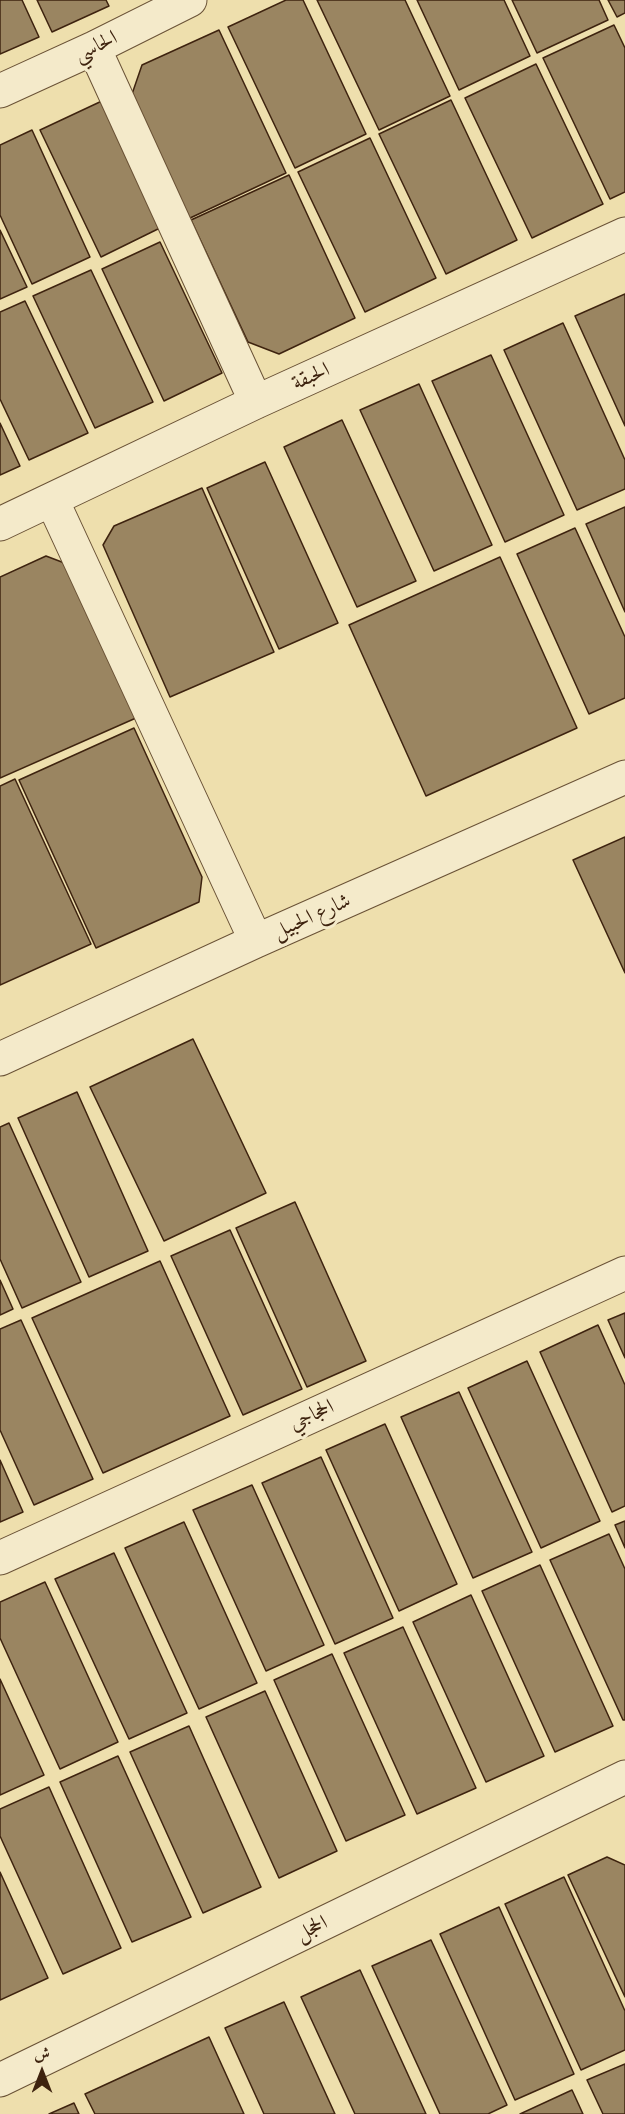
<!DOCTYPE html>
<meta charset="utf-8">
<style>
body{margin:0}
#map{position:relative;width:625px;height:2114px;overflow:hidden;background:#eedfad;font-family:"IM FELL Great Primer",Amiri,serif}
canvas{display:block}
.north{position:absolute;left:12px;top:2042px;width:60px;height:60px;-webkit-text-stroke:4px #f4eaca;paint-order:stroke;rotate:0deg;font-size:16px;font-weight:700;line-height:24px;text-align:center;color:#3e230f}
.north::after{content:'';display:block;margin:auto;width:21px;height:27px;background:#3e230f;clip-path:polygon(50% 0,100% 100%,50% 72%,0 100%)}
</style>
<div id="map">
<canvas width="625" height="2114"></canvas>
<div class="north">ش</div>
</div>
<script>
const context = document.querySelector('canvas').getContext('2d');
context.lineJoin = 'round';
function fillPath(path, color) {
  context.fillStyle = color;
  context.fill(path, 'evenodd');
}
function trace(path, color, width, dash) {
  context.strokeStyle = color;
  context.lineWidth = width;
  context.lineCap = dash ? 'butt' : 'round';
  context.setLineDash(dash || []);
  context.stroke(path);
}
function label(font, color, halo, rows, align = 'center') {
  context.font = font + ' "IM FELL Great Primer",Amiri,serif';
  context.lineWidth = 6;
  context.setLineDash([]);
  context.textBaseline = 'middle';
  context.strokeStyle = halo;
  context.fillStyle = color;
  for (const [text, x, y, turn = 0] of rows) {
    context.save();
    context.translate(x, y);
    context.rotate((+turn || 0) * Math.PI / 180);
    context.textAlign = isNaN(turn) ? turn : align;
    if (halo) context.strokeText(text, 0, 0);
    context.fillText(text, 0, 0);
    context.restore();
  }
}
const building = new Path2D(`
 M 0,0 L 22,0 L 39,37 L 0,54 Z
 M 37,0 L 106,0 L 109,6 L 52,32 Z
 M 286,0 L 303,0 L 366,134 L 295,168 L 228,27 Z
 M 317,0 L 405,0 L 450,96 L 379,130 Z
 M 417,0 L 504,0 L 530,56 L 459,90 Z
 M 512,0 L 599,0 L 608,20 L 537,53 Z
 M 608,0 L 625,0 L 625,13 L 617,17 Z
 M 614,25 L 625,48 L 625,192 L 610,199 L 543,58 Z
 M 219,30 L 286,173 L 188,219 L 131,97 L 142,65 Z
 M 536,64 L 603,204 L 532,238 L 465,98 Z
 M 104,100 L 164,226 L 101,257 L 40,130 Z
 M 451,100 L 517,240 L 446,274 L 379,134 Z
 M 32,130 L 90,257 L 32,284 L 0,215 L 0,145 Z
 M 370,138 L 436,278 L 365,312 L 298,172 Z
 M 289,175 L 355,318 L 279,354 L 248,342 L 191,220 Z
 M 0,230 L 27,287 L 0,299 Z
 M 160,242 L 222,373 L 164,401 L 102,269 Z
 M 91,270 L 153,402 L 95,428 L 33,296 Z
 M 625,294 L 625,426 L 575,316 Z
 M 25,301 L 88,433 L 29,460 L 0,399 L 0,312 Z
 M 563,323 L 625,460 L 625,489 L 577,510 L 504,350 Z
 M 491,355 L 564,515 L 505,542 L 432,381 Z
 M 419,384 L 492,545 L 434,571 L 360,410 Z
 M 342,420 L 416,581 L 357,607 L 284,447 Z
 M 0,423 L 20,466 L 0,475 Z
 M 265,462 L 338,623 L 279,649 L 207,488 Z
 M 202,488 L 274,652 L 170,697 L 103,545 L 114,526 Z
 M 625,507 L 625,612 L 586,524 Z
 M 575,528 L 625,637 L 625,698 L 589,714 L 517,554 Z
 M 46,556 L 67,564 L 136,718 L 0,778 L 0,577 Z
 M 500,557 L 577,728 L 426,796 L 349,625 Z
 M 134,728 L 202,877 L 199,902 L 96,948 L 19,780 Z
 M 15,779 L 91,944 L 0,985 L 0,786 Z
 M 625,837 L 625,973 L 573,860 Z
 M 193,1039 L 266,1193 L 164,1241 L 90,1087 Z
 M 77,1092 L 148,1251 L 89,1277 L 18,1118 Z
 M 9,1123 L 81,1282 L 22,1308 L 0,1259 L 0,1127 Z
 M 295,1202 L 366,1361 L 307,1387 L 236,1228 Z
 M 230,1230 L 302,1389 L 243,1415 L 171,1256 Z
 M 160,1261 L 230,1416 L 103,1473 L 32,1318 Z
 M 0,1280 L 13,1309 L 0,1315 Z
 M 625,1313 L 625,1358 L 608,1320 Z
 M 21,1320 L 93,1479 L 34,1505 L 0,1430 L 0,1329 Z
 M 598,1325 L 625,1385 L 625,1506 L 612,1512 L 540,1352 Z
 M 527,1361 L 600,1521 L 541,1548 L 468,1388 Z
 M 459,1392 L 532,1552 L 473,1578 L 401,1417 Z
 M 385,1424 L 457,1584 L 399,1611 L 326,1450 Z
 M 321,1457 L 393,1618 L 335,1644 L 262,1483 Z
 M 0,1460 L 23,1512 L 0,1522 Z
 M 252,1485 L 324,1645 L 266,1671 L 193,1510 Z
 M 625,1521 L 625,1548 L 615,1525 Z
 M 184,1522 L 257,1683 L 199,1709 L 125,1548 Z
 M 609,1534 L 625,1569 L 625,1720 L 623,1720 L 550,1560 Z
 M 114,1553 L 187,1713 L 129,1739 L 55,1579 Z
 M 540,1565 L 613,1726 L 555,1752 L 482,1591 Z
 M 45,1582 L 118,1742 L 60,1769 L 0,1638 L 0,1602 Z
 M 471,1595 L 544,1756 L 486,1782 L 413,1622 Z
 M 403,1627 L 476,1788 L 417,1814 L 344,1653 Z
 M 332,1654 L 405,1815 L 346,1841 L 274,1680 Z
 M 0,1679 L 44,1775 L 0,1795 Z
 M 265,1691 L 337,1851 L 279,1878 L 206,1717 Z
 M 189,1726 L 261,1887 L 203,1913 L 130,1752 Z
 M 118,1756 L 191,1917 L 132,1942 L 60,1782 Z
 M 49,1787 L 121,1948 L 63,1974 L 0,1836 L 0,1809 Z
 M 607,1857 L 625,1865 L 625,1997 L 568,1875 Z
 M 0,1872 L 48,1978 L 0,2000 Z
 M 564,1877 L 625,2011 L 625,2050 L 581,2070 L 505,1904 Z
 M 499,1907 L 574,2074 L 515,2100 L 440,1934 Z
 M 431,1940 L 507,2105 L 488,2114 L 440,2114 L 372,1966 Z
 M 360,1970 L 426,2114 L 355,2114 L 301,1997 Z
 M 284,2002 L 335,2114 L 264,2114 L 225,2028 Z
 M 209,2037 L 244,2114 L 95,2114 L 85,2094 Z
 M 625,2064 L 625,2114 L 603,2114 L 587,2080 Z
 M 572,2090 L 583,2114 L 520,2114 Z
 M 74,2103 L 79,2114 L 49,2114 Z`);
fillPath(building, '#9a8561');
trace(building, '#3e230f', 1.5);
const street = new Path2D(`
 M 94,48 L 256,402
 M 0,91 L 94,48 L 190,0
 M 52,500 L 256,941
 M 0,524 L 256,402 L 625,234
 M 0,1059 L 256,941 L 625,777
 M 0,1558 L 625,1273
 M 0,2080 L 625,1777`);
trace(street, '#6a5236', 35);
trace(street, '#f4eaca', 33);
label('21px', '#3e230f', '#f4eaca', [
 ["الحاسي",96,47,-26],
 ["الحبقة",311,377,-24],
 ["شارع الحبيل",312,917,-24],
 ["الحجاجي",312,1416,-25],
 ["الحجل",312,1929,-26]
]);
</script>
